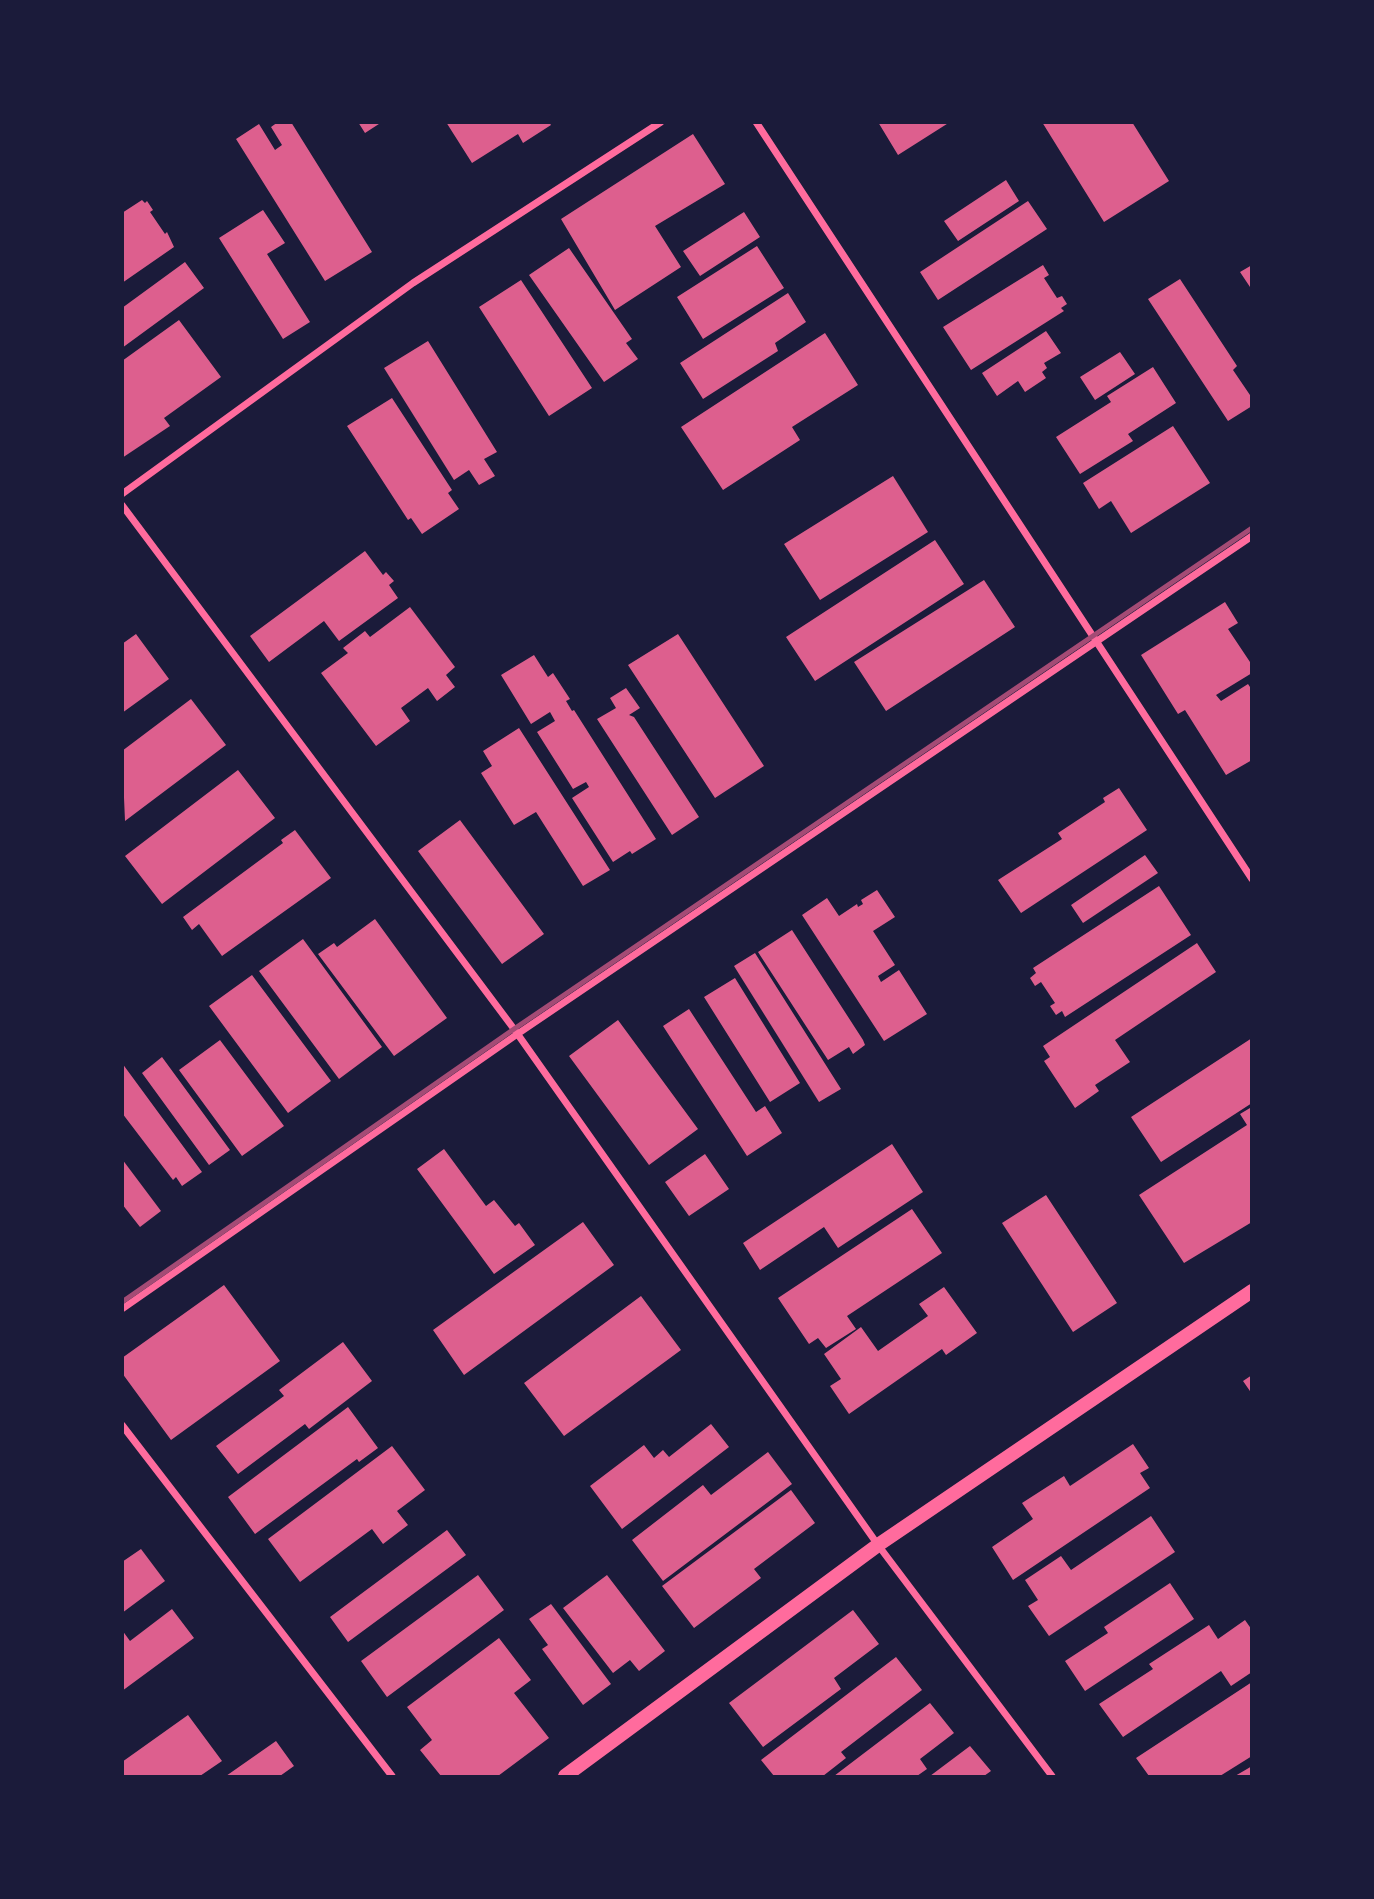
<!DOCTYPE html>
<style>
body{margin:0}
#map{position:relative;width:1374px;height:1899px;overflow:hidden;background:#1b1b3a;font-family:Barlow,sans-serif}
canvas{display:block}
.frame{position:absolute;inset:0;border:124px solid #1b1b3a;pointer-events:none}
</style>
<div id="map">
<canvas width="1374" height="1899"></canvas>
<div class="frame"></div>
</div>
<script>
const context = document.querySelector('canvas').getContext('2d');
context.lineJoin = 'round';
function fillPath(path, color) {
  context.fillStyle = color;
  context.fill(path, 'evenodd');
}
function trace(path, color, width, dash) {
  context.strokeStyle = color;
  context.lineWidth = width;
  context.lineCap = dash ? 'butt' : 'round';
  context.setLineDash(dash || []);
  context.stroke(path);
}
fillPath(new Path2D(`
 M 278,122 L 291,122 L 372,252 L 325,281 L 236,139 L 259,124 L 275,150 L 282,145 L 271,127 Z
 M 358,122 L 382,122 L 365,133 Z
 M 446,122 L 549,122 L 551,125 L 523,143 L 518,134 L 472,163 Z
 M 878,122 L 950,122 L 898,155 Z
 M 1042,122 L 1132,122 L 1169,181 L 1104,222 Z
 M 693,134 L 725,184 L 655,226 L 681,267 L 615,310 L 561,219 Z
 M 1006,180 L 1019,201 L 958,241 L 944,221 Z
 M 142,200 L 145,203 L 147,201 L 153,210 L 150,212 L 165,234 L 167,232 L 174,247 L 122,283 L 122,213 Z
 M 1028,201 L 1047,229 L 938,300 L 920,272 Z
 M 263,210 L 285,243 L 267,254 L 310,322 L 283,339 L 219,238 Z
 M 744,212 L 760,237 L 700,276 L 683,251 Z
 M 757,246 L 784,288 L 703,339 L 677,297 Z
 M 569,248 L 632,339 L 626,343 L 638,359 L 604,382 L 529,275 Z
 M 185,262 L 204,288 L 122,348 L 122,308 Z
 M 1043,265 L 1049,275 L 1044,278 L 1057,298 L 1062,296 L 1067,304 L 1061,308 L 1064,311 L 971,370 L 943,327 Z
 M 1252,265 L 1252,290 L 1240,272 Z
 M 1180,279 L 1237,366 L 1233,370 L 1252,398 L 1252,406 L 1228,421 L 1148,299 Z
 M 521,280 L 592,388 L 549,416 L 479,307 Z
 M 788,293 L 806,322 L 775,343 L 778,351 L 703,399 L 680,363 Z
 M 179,320 L 221,377 L 164,418 L 170,426 L 122,458 L 122,361 Z
 M 1046,331 L 1061,353 L 1044,363 L 1047,368 L 1042,372 L 1046,378 L 1025,392 L 1018,381 L 997,396 L 982,373 Z
 M 825,333 L 858,385 L 792,427 L 800,440 L 723,490 L 681,427 Z
 M 428,341 L 497,452 L 484,459 L 495,476 L 479,485 L 469,470 L 454,480 L 384,368 Z
 M 1120,352 L 1135,374 L 1095,400 L 1080,377 Z
 M 1153,367 L 1176,403 L 1128,434 L 1133,441 L 1080,474 L 1056,437 L 1111,402 L 1107,396 Z
 M 392,398 L 452,490 L 448,493 L 459,509 L 422,534 L 411,518 L 408,520 L 347,426 Z
 M 1173,426 L 1210,483 L 1131,533 L 1111,501 L 1099,509 L 1083,483 Z
 M 893,476 L 928,532 L 820,600 L 784,544 Z
 M 935,540 L 964,584 L 815,681 L 786,637 Z
 M 365,551 L 383,575 L 386,572 L 394,581 L 389,585 L 398,598 L 339,641 L 324,621 L 269,662 L 250,636 Z
 M 984,580 L 1015,627 L 886,711 L 854,662 Z
 M 1225,602 L 1238,623 L 1228,629 L 1252,665 L 1252,673 L 1216,695 L 1221,701 L 1248,684 L 1252,690 L 1252,760 L 1226,775 L 1185,710 L 1178,714 L 1141,655 Z
 M 410,607 L 455,667 L 446,675 L 455,687 L 437,701 L 428,688 L 401,708 L 410,721 L 376,746 L 321,673 L 348,653 L 343,648 L 365,631 L 370,637 Z
 M 136,634 L 169,679 L 122,713 L 122,644 Z
 M 678,634 L 764,766 L 715,798 L 628,665 Z
 M 534,655 L 548,677 L 553,673 L 570,699 L 566,701 L 572,711 L 574,710 L 656,839 L 632,854 L 630,851 L 613,862 L 572,798 L 589,787 L 586,782 L 573,789 L 537,732 L 555,721 L 550,712 L 531,724 L 501,675 Z
 M 626,688 L 640,708 L 629,715 L 634,717 L 699,817 L 672,835 L 597,719 L 616,708 L 610,698 Z
 M 191,699 L 226,745 L 125,821 L 122,751 Z
 M 519,728 L 610,870 L 583,886 L 536,812 L 514,825 L 481,773 L 492,766 L 483,751 Z
 M 238,770 L 275,818 L 162,904 L 125,856 Z
 M 1119,788 L 1147,830 L 1021,913 L 998,880 L 1062,839 L 1058,833 L 1105,802 L 1103,798 Z
 M 460,820 L 544,934 L 502,964 L 418,851 Z
 M 295,830 L 331,878 L 222,956 L 199,924 L 192,930 L 183,917 L 283,843 L 281,840 Z
 M 1145,855 L 1158,873 L 1083,923 L 1071,905 Z
 M 1159,886 L 1191,935 L 1065,1017 L 1062,1011 L 1056,1015 L 1050,1006 L 1055,1003 L 1041,982 L 1035,986 L 1030,978 L 1036,973 L 1033,968 Z
 M 877,890 L 895,917 L 873,931 L 895,965 L 878,976 L 881,982 L 899,970 L 927,1014 L 884,1041 L 802,915 L 827,898 L 839,916 L 857,904 L 858,907 L 863,904 L 861,900 Z
 M 375,919 L 447,1018 L 394,1056 L 318,954 L 334,943 L 337,947 Z
 M 792,930 L 863,1040 L 865,1045 L 853,1054 L 849,1047 L 828,1060 L 758,952 Z
 M 303,939 L 382,1047 L 339,1079 L 259,971 Z
 M 1197,943 L 1216,972 L 1115,1040 L 1130,1062 L 1095,1085 L 1099,1091 L 1075,1108 L 1044,1061 L 1050,1057 L 1043,1046 Z
 M 755,953 L 841,1089 L 819,1102 L 734,966 Z
 M 252,975 L 331,1081 L 288,1113 L 209,1006 Z
 M 735,978 L 800,1083 L 770,1102 L 704,997 Z
 M 689,1009 L 756,1112 L 765,1106 L 782,1133 L 747,1156 L 663,1026 Z
 M 618,1020 L 698,1129 L 649,1165 L 569,1056 Z
 M 1252,1038 L 1252,1103 L 1161,1162 L 1131,1117 Z
 M 220,1040 L 284,1126 L 242,1156 L 179,1070 Z
 M 162,1057 L 230,1150 L 209,1165 L 142,1073 Z
 M 122,1063 L 202,1172 L 182,1186 L 176,1177 L 173,1180 L 122,1113 Z
 M 1250,1108 L 1252,1222 L 1184,1263 L 1139,1195 L 1247,1125 L 1240,1114 Z
 M 892,1144 L 923,1192 L 838,1248 L 824,1227 L 760,1270 L 743,1243 Z
 M 444,1149 L 486,1206 L 494,1200 L 515,1226 L 519,1223 L 535,1245 L 494,1274 L 417,1169 Z
 M 705,1154 L 729,1189 L 689,1216 L 665,1182 Z
 M 122,1159 L 161,1211 L 140,1227 L 122,1204 Z
 M 1046,1195 L 1117,1303 L 1073,1332 L 1002,1223 Z
 M 912,1209 L 942,1253 L 847,1316 L 856,1329 L 826,1348 L 818,1338 L 809,1344 L 778,1298 Z
 M 583,1222 L 614,1265 L 464,1375 L 433,1330 Z
 M 224,1285 L 280,1361 L 171,1440 L 122,1373 L 122,1358 Z
 M 944,1287 L 977,1333 L 946,1355 L 942,1349 L 849,1414 L 830,1386 L 841,1379 L 824,1354 L 861,1327 L 878,1351 L 928,1316 L 919,1304 Z
 M 641,1296 L 681,1350 L 564,1436 L 524,1383 Z
 M 343,1342 L 372,1381 L 309,1429 L 305,1424 L 238,1474 L 216,1446 L 284,1396 L 279,1390 Z
 M 1252,1375 L 1252,1394 L 1243,1381 Z
 M 348,1407 L 378,1448 L 359,1462 L 357,1459 L 255,1534 L 228,1497 Z
 M 711,1424 L 729,1447 L 622,1529 L 590,1486 L 644,1445 L 654,1458 L 663,1450 L 669,1457 Z
 M 1133,1444 L 1149,1468 L 1140,1473 L 1150,1488 L 1013,1580 L 992,1547 L 1033,1519 L 1022,1503 L 1064,1476 L 1070,1486 Z
 M 392,1446 L 425,1490 L 397,1511 L 408,1525 L 383,1544 L 372,1529 L 300,1582 L 268,1539 Z
 M 768,1452 L 792,1484 L 663,1581 L 632,1540 L 703,1485 L 711,1495 Z
 M 791,1490 L 815,1523 L 754,1569 L 761,1578 L 694,1628 L 662,1586 Z
 M 1151,1516 L 1175,1552 L 1049,1636 L 1028,1606 L 1038,1600 L 1025,1580 L 1061,1556 L 1071,1570 Z
 M 447,1530 L 466,1555 L 348,1642 L 330,1617 Z
 M 141,1549 L 165,1581 L 122,1613 L 122,1562 Z
 M 478,1575 L 504,1610 L 387,1697 L 361,1661 Z
 M 607,1575 L 665,1651 L 639,1671 L 630,1660 L 613,1673 L 563,1608 Z
 M 1170,1583 L 1194,1619 L 1085,1691 L 1065,1661 L 1108,1633 L 1104,1627 Z
 M 551,1604 L 611,1684 L 583,1705 L 542,1649 L 548,1645 L 529,1619 Z
 M 172,1609 L 194,1638 L 122,1691 L 122,1630 L 130,1641 Z
 M 853,1610 L 879,1644 L 834,1678 L 841,1689 L 763,1747 L 729,1703 Z
 M 1245,1620 L 1252,1630 L 1252,1672 L 1231,1686 L 1221,1671 L 1123,1737 L 1099,1704 L 1153,1669 L 1149,1664 L 1209,1625 L 1218,1639 Z
 M 499,1638 L 531,1680 L 514,1693 L 549,1738 L 498,1776 L 441,1776 L 420,1750 L 432,1740 L 407,1707 Z
 M 896,1657 L 922,1690 L 841,1752 L 846,1758 L 823,1776 L 774,1776 L 761,1760 Z
 M 1252,1682 L 1252,1756 L 1220,1776 L 1149,1776 L 1136,1758 Z
 M 930,1703 L 954,1733 L 920,1759 L 927,1769 L 917,1776 L 834,1776 Z
 M 188,1715 L 222,1761 L 200,1776 L 122,1776 L 122,1762 Z
 M 276,1741 L 294,1766 L 280,1776 L 226,1776 Z
 M 970,1746 L 991,1771 L 984,1776 L 930,1776 Z
 M 1252,1766 L 1252,1776 L 1235,1776 L 1247,1769 Z`), '#dd5f8e');
trace(new Path2D(`
 M 756,122 L 1252,879
 M 122,494 L 413,283 L 661,122
 M 122,505 L 514,1029 L 878,1545 L 1052,1776
 M 122,1309 L 516,1035 L 1252,536
 M 122,1425 L 392,1776`), '#ff6b9d', 7);
trace(new Path2D(`
 M 565,1776 L 878,1545 L 1252,1291`), '#ff6b9d', 14);
trace(new Path2D(`
 M 122,1302 L 514,1029 L 1252,528`), '#a44b75', 5);
</script>
